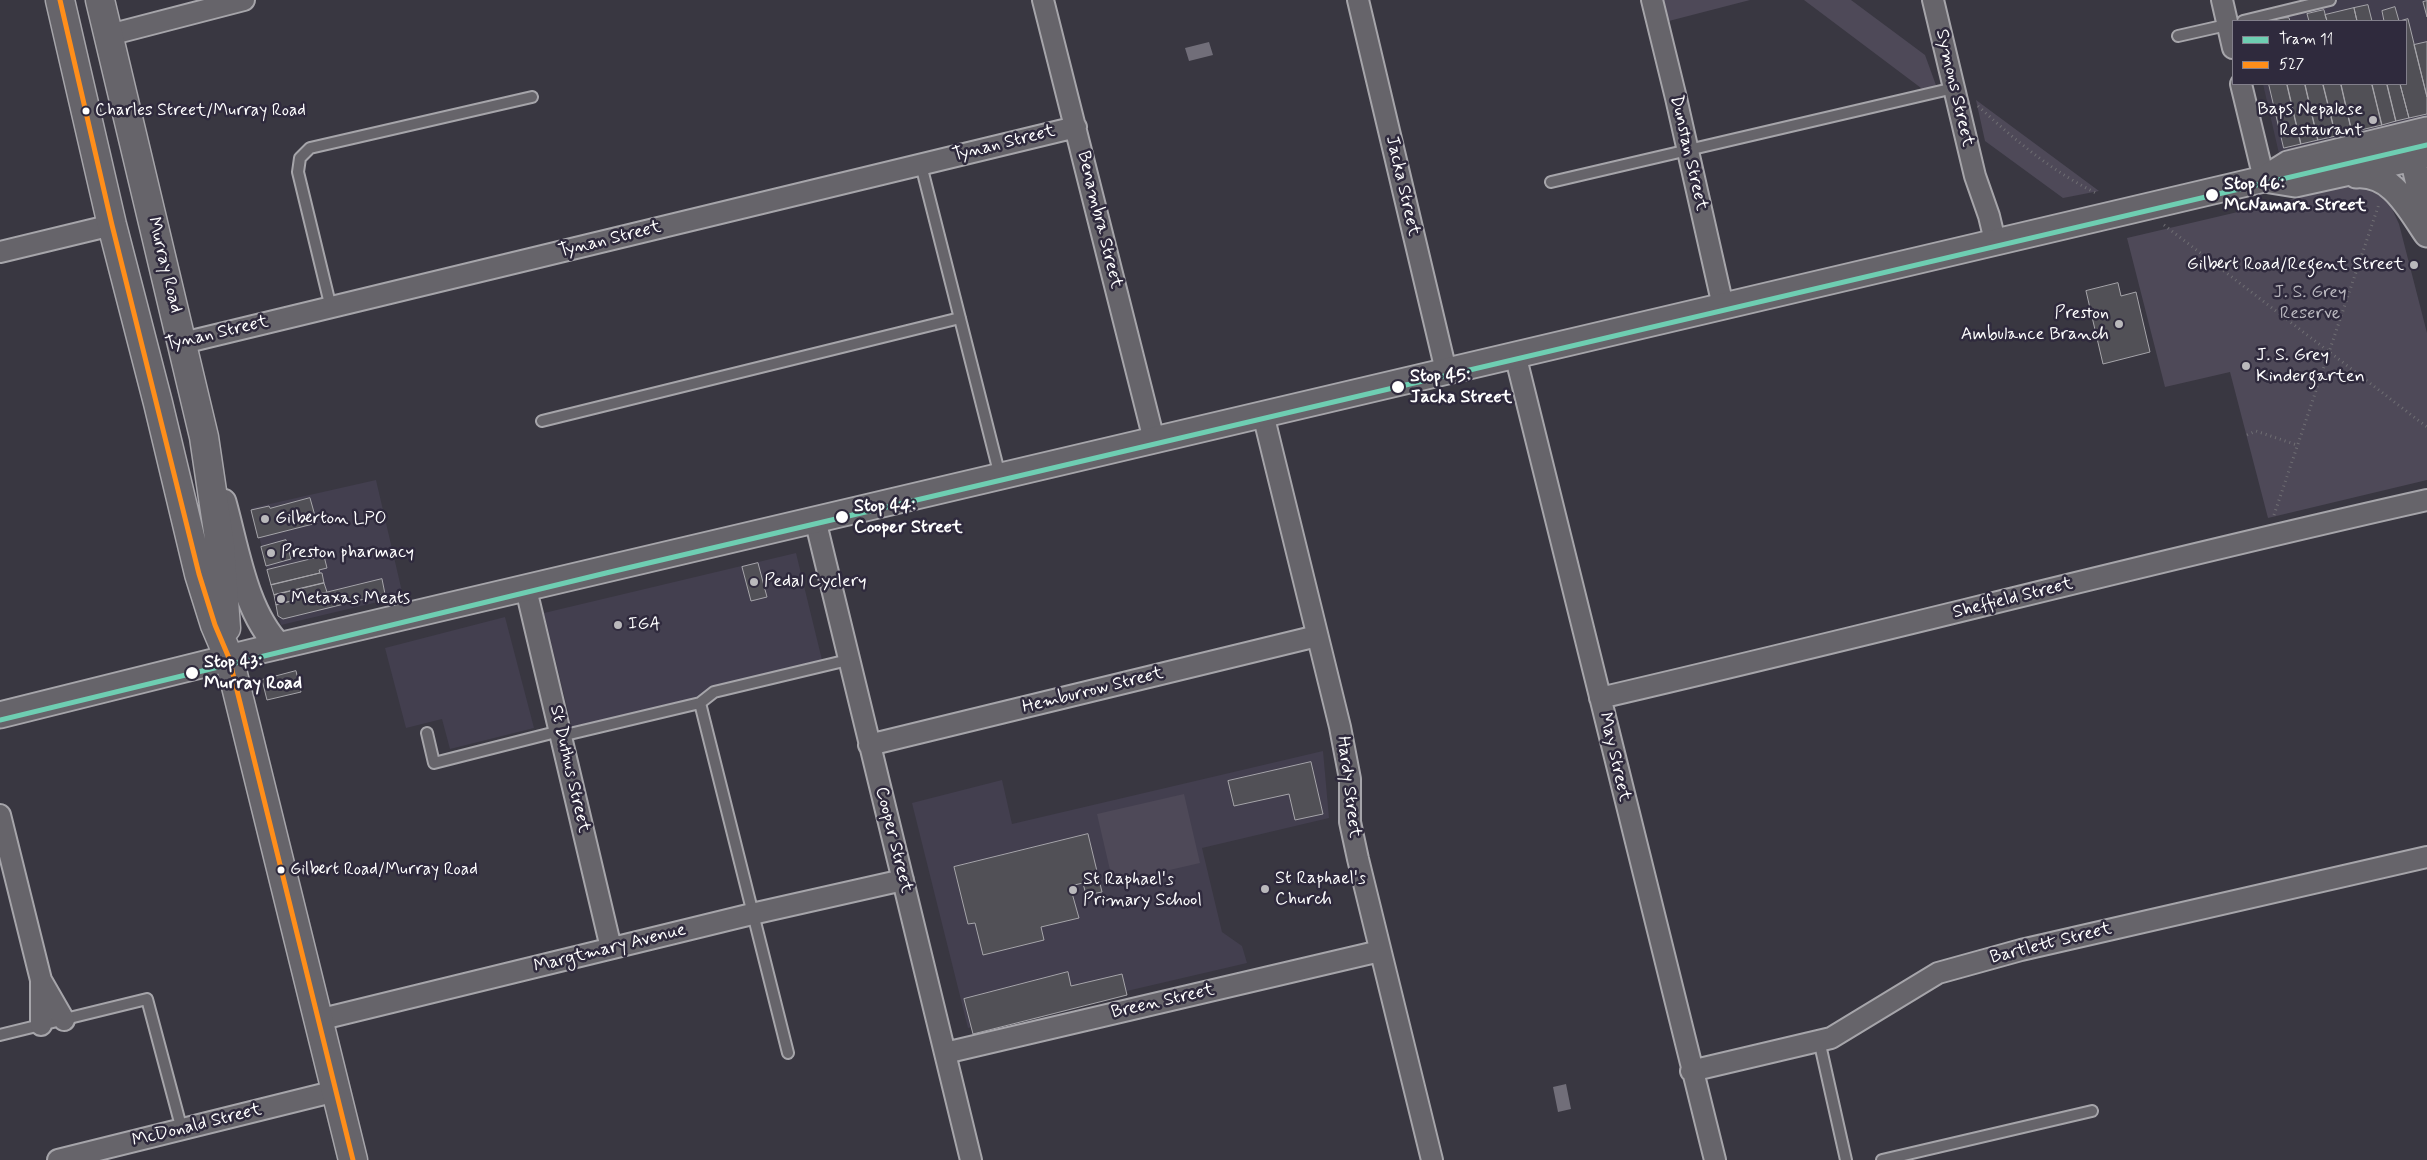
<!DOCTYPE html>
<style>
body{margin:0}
#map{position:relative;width:2427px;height:1160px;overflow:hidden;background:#393741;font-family:Mynerve,sans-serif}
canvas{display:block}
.legend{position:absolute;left:2232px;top:20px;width:175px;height:65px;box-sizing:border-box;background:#2f2a3d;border:1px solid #827f8b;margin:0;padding:6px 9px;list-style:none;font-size:15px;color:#fff}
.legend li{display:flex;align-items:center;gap:10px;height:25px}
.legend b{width:25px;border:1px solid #827f8b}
</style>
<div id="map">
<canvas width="2427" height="1160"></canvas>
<ul class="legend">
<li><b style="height:6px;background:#6eceb2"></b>Tram 11</li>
<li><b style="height:6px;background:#ff8e1a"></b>527</li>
</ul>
</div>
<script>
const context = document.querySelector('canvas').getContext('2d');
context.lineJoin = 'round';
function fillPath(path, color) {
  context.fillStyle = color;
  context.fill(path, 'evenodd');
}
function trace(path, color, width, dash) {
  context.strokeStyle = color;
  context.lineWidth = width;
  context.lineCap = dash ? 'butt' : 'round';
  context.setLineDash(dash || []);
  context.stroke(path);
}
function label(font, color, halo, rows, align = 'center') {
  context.font = font + ' Mynerve,sans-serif';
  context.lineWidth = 5;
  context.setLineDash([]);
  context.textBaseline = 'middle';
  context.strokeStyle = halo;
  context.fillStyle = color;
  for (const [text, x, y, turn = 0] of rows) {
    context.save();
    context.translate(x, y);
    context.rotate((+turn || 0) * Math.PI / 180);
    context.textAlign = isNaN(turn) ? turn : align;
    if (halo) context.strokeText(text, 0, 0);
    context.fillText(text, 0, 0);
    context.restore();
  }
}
fillPath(new Path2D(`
 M 2339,0 L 2427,0 L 2427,123 L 2280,158 L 2263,84 L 2406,84 L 2406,21 L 2253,21 Z
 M 376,480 L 403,596 L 281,625 L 252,508 Z
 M 796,553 L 822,660 L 755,676 L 757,686 L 664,706 L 574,736 L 544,613 Z
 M 505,617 L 534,728 L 450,749 L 442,719 L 406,728 L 385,648 Z
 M 1323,751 L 1329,818 L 1202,848 L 1222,932 L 1242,946 L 1247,963 L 968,1028 L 912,803 L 1002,780 L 1012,824 Z`), '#433f4f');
fillPath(new Path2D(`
 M 1660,0 L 1750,0 L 1665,22 Z
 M 1804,0 L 1851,0 L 1925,55 L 1937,88 L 1925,91 Z
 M 1976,100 L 2099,191 L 2063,198 L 1985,141 Z
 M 2357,184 L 2384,191 L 2399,224 L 2427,333 L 2427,480 L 2268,518 L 2230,372 L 2165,387 L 2127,238 Z
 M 1184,794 L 1200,863 L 1113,883 L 1097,814 Z`), '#4e4958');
fillPath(new Path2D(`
 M 1209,42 L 1213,55 L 1189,61 L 1185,48 Z
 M 1566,1084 L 1571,1109 L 1558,1112 L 1553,1087 Z`), '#716e79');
const building = new Path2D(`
 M 2427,1 L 2427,17 L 2423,2 Z
 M 2368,5 L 2372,21 L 2357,21 L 2354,8 Z
 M 2395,7 L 2399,21 L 2384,21 L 2382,11 Z
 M 2354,8 L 2357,21 L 2327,21 L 2325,15 Z
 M 2324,10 L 2327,21 L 2309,21 L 2307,14 Z
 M 2289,18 L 2290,21 L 2272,21 L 2272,19 Z
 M 2408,19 L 2427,97 L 2427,114 L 2409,118 L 2400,84 L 2406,84 L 2406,21 L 2400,21 Z
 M 2427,42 L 2427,97 L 2414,45 Z
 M 2269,84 L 2287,84 L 2301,144 L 2284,148 Z
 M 2287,84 L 2305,84 L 2318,140 L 2301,144 Z
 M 2305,84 L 2323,84 L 2336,136 L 2318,140 Z
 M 2323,84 L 2341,84 L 2352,132 L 2336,136 Z
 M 2341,84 L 2372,84 L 2382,125 L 2352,132 Z
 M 2372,84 L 2387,84 L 2396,121 L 2382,125 Z
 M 2387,84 L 2400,84 L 2409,118 L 2396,121 Z
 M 2118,283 L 2121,296 L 2136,292 L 2150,352 L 2103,364 L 2086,291 Z
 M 310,498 L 317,523 L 258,538 L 251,510 L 269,506 L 270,508 Z
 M 286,540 L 291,559 L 266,566 L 261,547 Z
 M 324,556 L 327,568 L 319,570 L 320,573 L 271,585 L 267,570 Z
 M 758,563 L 767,597 L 751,601 L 742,567 Z
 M 320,573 L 322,573 L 324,583 L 274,595 L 271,585 Z
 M 382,579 L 385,594 L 283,619 L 278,616 L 276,605 Z
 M 324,583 L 327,592 L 276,605 L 274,595 Z
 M 296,671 L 301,692 L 267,700 L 262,680 Z
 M 1311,762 L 1323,814 L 1295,820 L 1289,794 L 1234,806 L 1228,781 Z
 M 1088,834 L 1102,892 L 1086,895 L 1083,883 L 1070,886 L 1079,918 L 1041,927 L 1044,940 L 983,955 L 975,923 L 968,924 L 954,867 Z
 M 1068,972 L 1071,986 L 1122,974 L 1127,995 L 973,1034 L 964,999 Z`);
fillPath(building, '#515056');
trace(building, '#a6a5aa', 1);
const service = new Path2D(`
 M 2243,21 L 2330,0
 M 2178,36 L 2231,24
 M 921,165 L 1000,476
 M 1551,182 L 1954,88
 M 331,308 L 298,172 L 300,158 L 310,148 L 532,97
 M 542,421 L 960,318
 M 700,703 L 788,1053
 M 427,733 L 434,763 L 560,731
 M 561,736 L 700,703 L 714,692 L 848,660
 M 0,1035 L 147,999 L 182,1130
 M 1819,1040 L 1846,1160
 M 1882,1160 L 2092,1111`);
const minor = new Path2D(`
 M 1043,0 L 1154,440
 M 1358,0 L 1446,371
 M 1652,0 L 1676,98 L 1723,306
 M 1933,0 L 1975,176 L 1989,216 L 1995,241
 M 2222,0 L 2233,48
 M 109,35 L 244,0
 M 2241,84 L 2264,179
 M 0,252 L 112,225
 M 183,343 L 1076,127
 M 1515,354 L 1715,1160
 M 1263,414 L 1340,727 L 1350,779 L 1350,822 L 1358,859 L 1432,1160
 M 815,519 L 971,1160
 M 526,589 L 611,948
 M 1600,698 C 1876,634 2150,562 2427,500
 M 869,745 L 1317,636
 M 0,815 L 41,980 L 41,1025
 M 41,980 L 64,1020
 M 318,1020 L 752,914 L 903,880
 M 945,1053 L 1380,951
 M 1691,1071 L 1831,1038 L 1938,973 L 2021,950 L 2427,857
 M 58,1160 L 336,1091`);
const tertiary = new Path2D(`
 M 2409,142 L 2427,217
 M 2356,175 C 2392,172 2409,208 2427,234
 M 2264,179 L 2295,184 L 2427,155
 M 223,502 C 236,548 245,612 279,646
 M 0,715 L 253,652 L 2264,179 L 2288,164 L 2427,130`);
const secondary = new Path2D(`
 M 60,0 L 112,225 L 158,403 L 199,574 L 215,625 L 229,658 L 353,1160
 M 100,0 L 204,437 L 220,545 L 226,628`);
trace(service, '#a6a5aa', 14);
trace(minor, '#a6a5aa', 24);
trace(tertiary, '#a6a5aa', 29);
trace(secondary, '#a6a5aa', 31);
trace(new Path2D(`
 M 1978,106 C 2015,140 2050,170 2096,193
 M 2164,225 L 2427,427
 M 2247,435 L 2256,431 L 2297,445
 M 2274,515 L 2379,204`), '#6f6e73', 3, [1, 4]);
trace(service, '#66646a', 10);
trace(minor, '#66646a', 20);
trace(tertiary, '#66646a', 25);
trace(secondary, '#66646a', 28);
trace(new Path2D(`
 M 60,0 L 112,225 L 199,574 L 215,625 L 229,658 L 353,1160`), '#ff8e1a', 5);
trace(new Path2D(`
 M 0,720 L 606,573 L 2427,145`), '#6eceb2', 5);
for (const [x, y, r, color] of [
 [86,111,4.5,"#fff"],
 [2373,120,5,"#bab9bc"],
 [2212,195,7,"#fff"],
 [2414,265,5,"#bab9bc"],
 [2119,324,5,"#bab9bc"],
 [2246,366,5,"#bab9bc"],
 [1398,387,7,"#fff"],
 [842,517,7,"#fff"],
 [265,519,5,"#bab9bc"],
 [271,553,5,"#bab9bc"],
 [754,582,5,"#bab9bc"],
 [281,599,5,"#bab9bc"],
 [618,625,5,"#bab9bc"],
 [192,673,7,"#fff"],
 [281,870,4.5,"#fff"],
 [1265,889,5,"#bab9bc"],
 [1073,890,5,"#bab9bc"]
]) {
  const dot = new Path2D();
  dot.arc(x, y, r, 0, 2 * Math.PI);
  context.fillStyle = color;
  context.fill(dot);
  trace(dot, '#2f2a3d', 2);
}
label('17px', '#fff', '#2f2a3d', [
 ["Charles Street/Murray Road",95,111],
 ["Gilbert Road/Murray Road",290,870]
], 'left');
label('18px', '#fff', '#2f2a3d', [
 ["Symons Street",1954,88,77],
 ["Tynan Street",1004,144,-14],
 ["Dunstan Street",1688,153,77],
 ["Jacka Street",1402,186,77],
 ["Benambra Street",1099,220,76],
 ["Tynan Street",610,240,-14],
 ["Murray Road",164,265,76],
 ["Tynan Street",217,334,-13],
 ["Sheffield Street",2013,599,-14],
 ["Hemburrow Street",1093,691,-14],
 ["May Street",1614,757,77],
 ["St Duthus Street",569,769,77],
 ["Hardy Street",1348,787,83],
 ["Cooper Street",893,840,76],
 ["Bartlett Street",2051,944,-14],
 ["Margtmary Avenue",610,949,-14],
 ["Breen Street",1163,1002,-13],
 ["McDonald Street",197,1126,-14]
]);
label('18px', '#fff', '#2f2a3d', [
 ["Baps Nepalese",2363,110,"right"],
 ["Restaurant",2363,131,"right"],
 ["Gilbert Road/Regent Street",2404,265,"right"],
 ["Preston",2109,314,"right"],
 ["Ambulance Branch",2109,335,"right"],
 ["J. S. Grey",2256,356],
 ["Kindergarten",2256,377],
 ["Gilberton LPO",275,519],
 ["Preston pharmacy",281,553],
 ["Pedal Cyclery",764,582],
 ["Metaxas Meats",291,599],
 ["IGA",628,625],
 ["St Raphael's",1275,879],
 ["Church",1275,900],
 ["St Raphael's",1083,880],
 ["Primary School",1083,901]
], 'left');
label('bold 18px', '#fff', '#2f2a3d', [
 ["Stop 46:",2224,185],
 ["McNamara Street",2224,206],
 ["Stop 45:",1410,377],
 ["Jacka Street",1410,398],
 ["Stop 44:",854,507],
 ["Cooper Street",854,528],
 ["Stop 43:",204,663],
 ["Murray Road",204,684]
], 'left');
label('18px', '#b9b7be', '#2f2a3d', [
 ["J. S. Grey",2310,293],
 ["Reserve",2310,314]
]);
</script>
